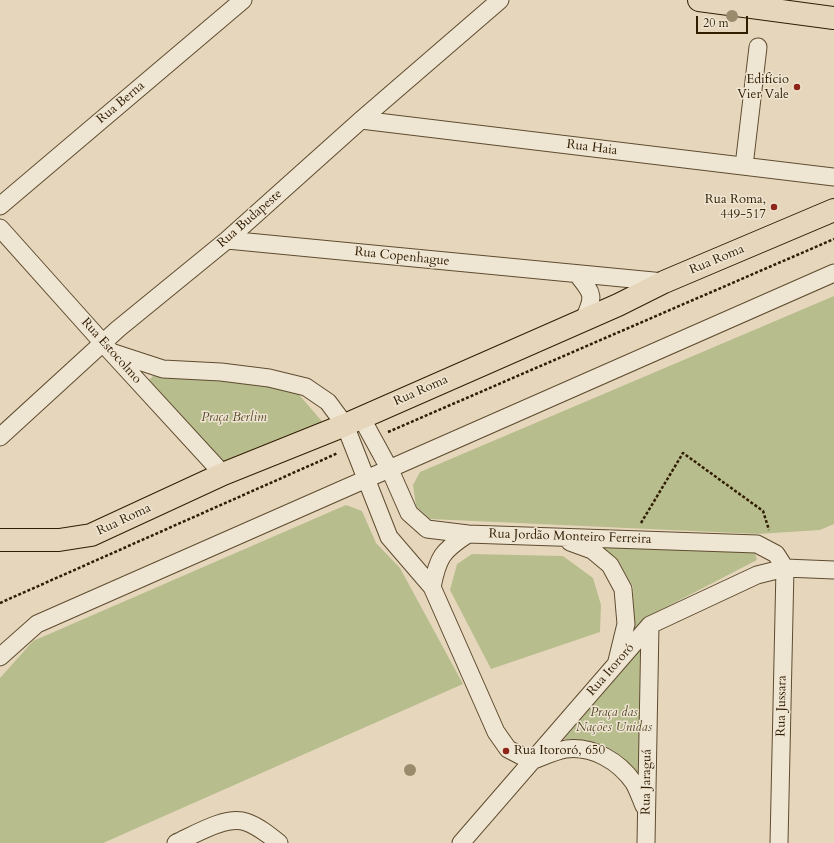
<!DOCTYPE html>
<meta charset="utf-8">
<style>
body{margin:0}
#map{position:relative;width:834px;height:843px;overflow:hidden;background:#e6d7bc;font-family:Cardo,serif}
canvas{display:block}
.scale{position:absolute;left:696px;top:16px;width:52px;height:18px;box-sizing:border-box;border:2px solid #311d00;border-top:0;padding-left:5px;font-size:12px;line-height:14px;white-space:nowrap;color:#311d00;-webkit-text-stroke:3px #efe5d3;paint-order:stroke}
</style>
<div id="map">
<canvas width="834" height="843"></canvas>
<div class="scale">20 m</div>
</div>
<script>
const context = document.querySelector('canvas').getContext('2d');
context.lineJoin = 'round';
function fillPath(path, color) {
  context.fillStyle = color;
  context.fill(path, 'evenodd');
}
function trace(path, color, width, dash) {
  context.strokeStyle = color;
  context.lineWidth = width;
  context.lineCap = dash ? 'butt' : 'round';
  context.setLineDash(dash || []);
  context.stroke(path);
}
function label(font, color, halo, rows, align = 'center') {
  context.font = font + ' Cardo,serif';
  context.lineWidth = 3;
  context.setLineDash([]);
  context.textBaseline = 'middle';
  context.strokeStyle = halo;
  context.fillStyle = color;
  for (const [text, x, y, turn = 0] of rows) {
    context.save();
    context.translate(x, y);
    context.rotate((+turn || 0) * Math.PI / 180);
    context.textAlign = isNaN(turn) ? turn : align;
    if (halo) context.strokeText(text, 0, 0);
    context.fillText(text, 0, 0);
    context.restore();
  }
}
fillPath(new Path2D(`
 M 834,296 L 834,524 L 820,530 L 758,534 L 430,519 L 416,506 L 413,485 L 420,472 Z
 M 210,375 L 295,390 L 326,426 L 223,468 L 146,383 L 153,376 Z
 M 346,505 L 362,511 L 376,543 L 400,568 L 463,684 L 103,843 L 0,843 L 0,678 L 33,641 Z
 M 596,545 L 755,553 L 757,560 L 645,618 L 634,631 L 633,587 L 617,558 Z
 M 472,554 L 563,556 L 593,578 L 601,605 L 600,632 L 491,669 L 450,590 L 457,564 Z
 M 640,650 L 639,777 C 622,748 596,739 564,739 Z`), '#b8bd8e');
const minor = new Path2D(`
 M 361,120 L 834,177
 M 744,166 L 758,47
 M 0,206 L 243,0
 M 0,228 L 111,352 L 223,474
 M 227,240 L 664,282
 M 577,274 C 593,294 595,295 584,319
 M 111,352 L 163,369 L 221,372 L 269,378 L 306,387 L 328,402 L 345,425 L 389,537 L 432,587 L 496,732 L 508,749 L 531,761
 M 361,417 L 390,470 L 409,513 L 427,529 L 468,534 L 757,544 L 776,554 L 785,568
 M 0,437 L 118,329 L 227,240 L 361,120 L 500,0
 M 570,542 L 592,550 L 610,565 L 623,589 L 626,624 L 617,661
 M 432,587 C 438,557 442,551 468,534
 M 0,657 L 37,624 L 834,273
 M 531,761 C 542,757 555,751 566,749 C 593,746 619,761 634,783 C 638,790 641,799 644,806
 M 176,843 C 194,835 226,815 246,822 C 258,826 269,835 279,843
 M 461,843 L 650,625 L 757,575 L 785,568 L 834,570
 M 646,843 L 650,625
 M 779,843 L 785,568`);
const major = new Path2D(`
 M 699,0 L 834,18
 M 0,540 L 59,540 L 91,535 L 223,474 L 345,425 L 618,305 L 664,282 L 834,210`);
trace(minor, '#5e4c2f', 19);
trace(major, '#311d00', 24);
trace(new Path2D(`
 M 388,432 L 834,239
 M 641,523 L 683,453 L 763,511 L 769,530
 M 0,603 L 338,453`), '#311d00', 2.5, [3, 2]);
trace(minor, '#efe5d3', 17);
trace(major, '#e6d7bc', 22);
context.fillStyle = '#998b6c';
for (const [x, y] of [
 [732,16],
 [410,770]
]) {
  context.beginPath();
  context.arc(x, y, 6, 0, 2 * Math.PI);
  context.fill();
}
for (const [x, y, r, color] of [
 [797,87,4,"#8f2418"],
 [774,207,4,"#8f2418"],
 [506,751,4,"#8f2418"]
]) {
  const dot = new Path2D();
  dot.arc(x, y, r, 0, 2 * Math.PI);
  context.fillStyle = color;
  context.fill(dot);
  trace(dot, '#efe5d3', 1.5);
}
label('13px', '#311d00', '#efe5d3', [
 ["Edifício",789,80],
 ["Vier Vale",789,95],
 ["Rua Roma,",766,200],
 ["449-517",766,215],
 ["Rua Itororó, 650",514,751,"left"]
], 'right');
label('13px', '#311d00', '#efe5d3', [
 ["Rua Berna",121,103,-40],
 ["Rua Haia",592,148,7],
 ["Rua Budapeste",250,219,-41],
 ["Rua Copenhague",402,257,6],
 ["Rua Roma",717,260,-23],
 ["Rua Estocolmo",111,351,48],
 ["Rua Roma",421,391,-24],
 ["Rua Roma",124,520,-25],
 ["Rua Jordão Monteiro Ferreira",570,537,2],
 ["Rua Itororó",611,670,-49],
 ["Rua Jussara",782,706,-89],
 ["Rua Jaraguá",647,782,-89]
]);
label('italic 13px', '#5a4d2b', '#efe5d3', [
 ["Praça Berlim",234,418],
 ["Praça das",614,713],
 ["Nações Unidas",614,728]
]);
</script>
